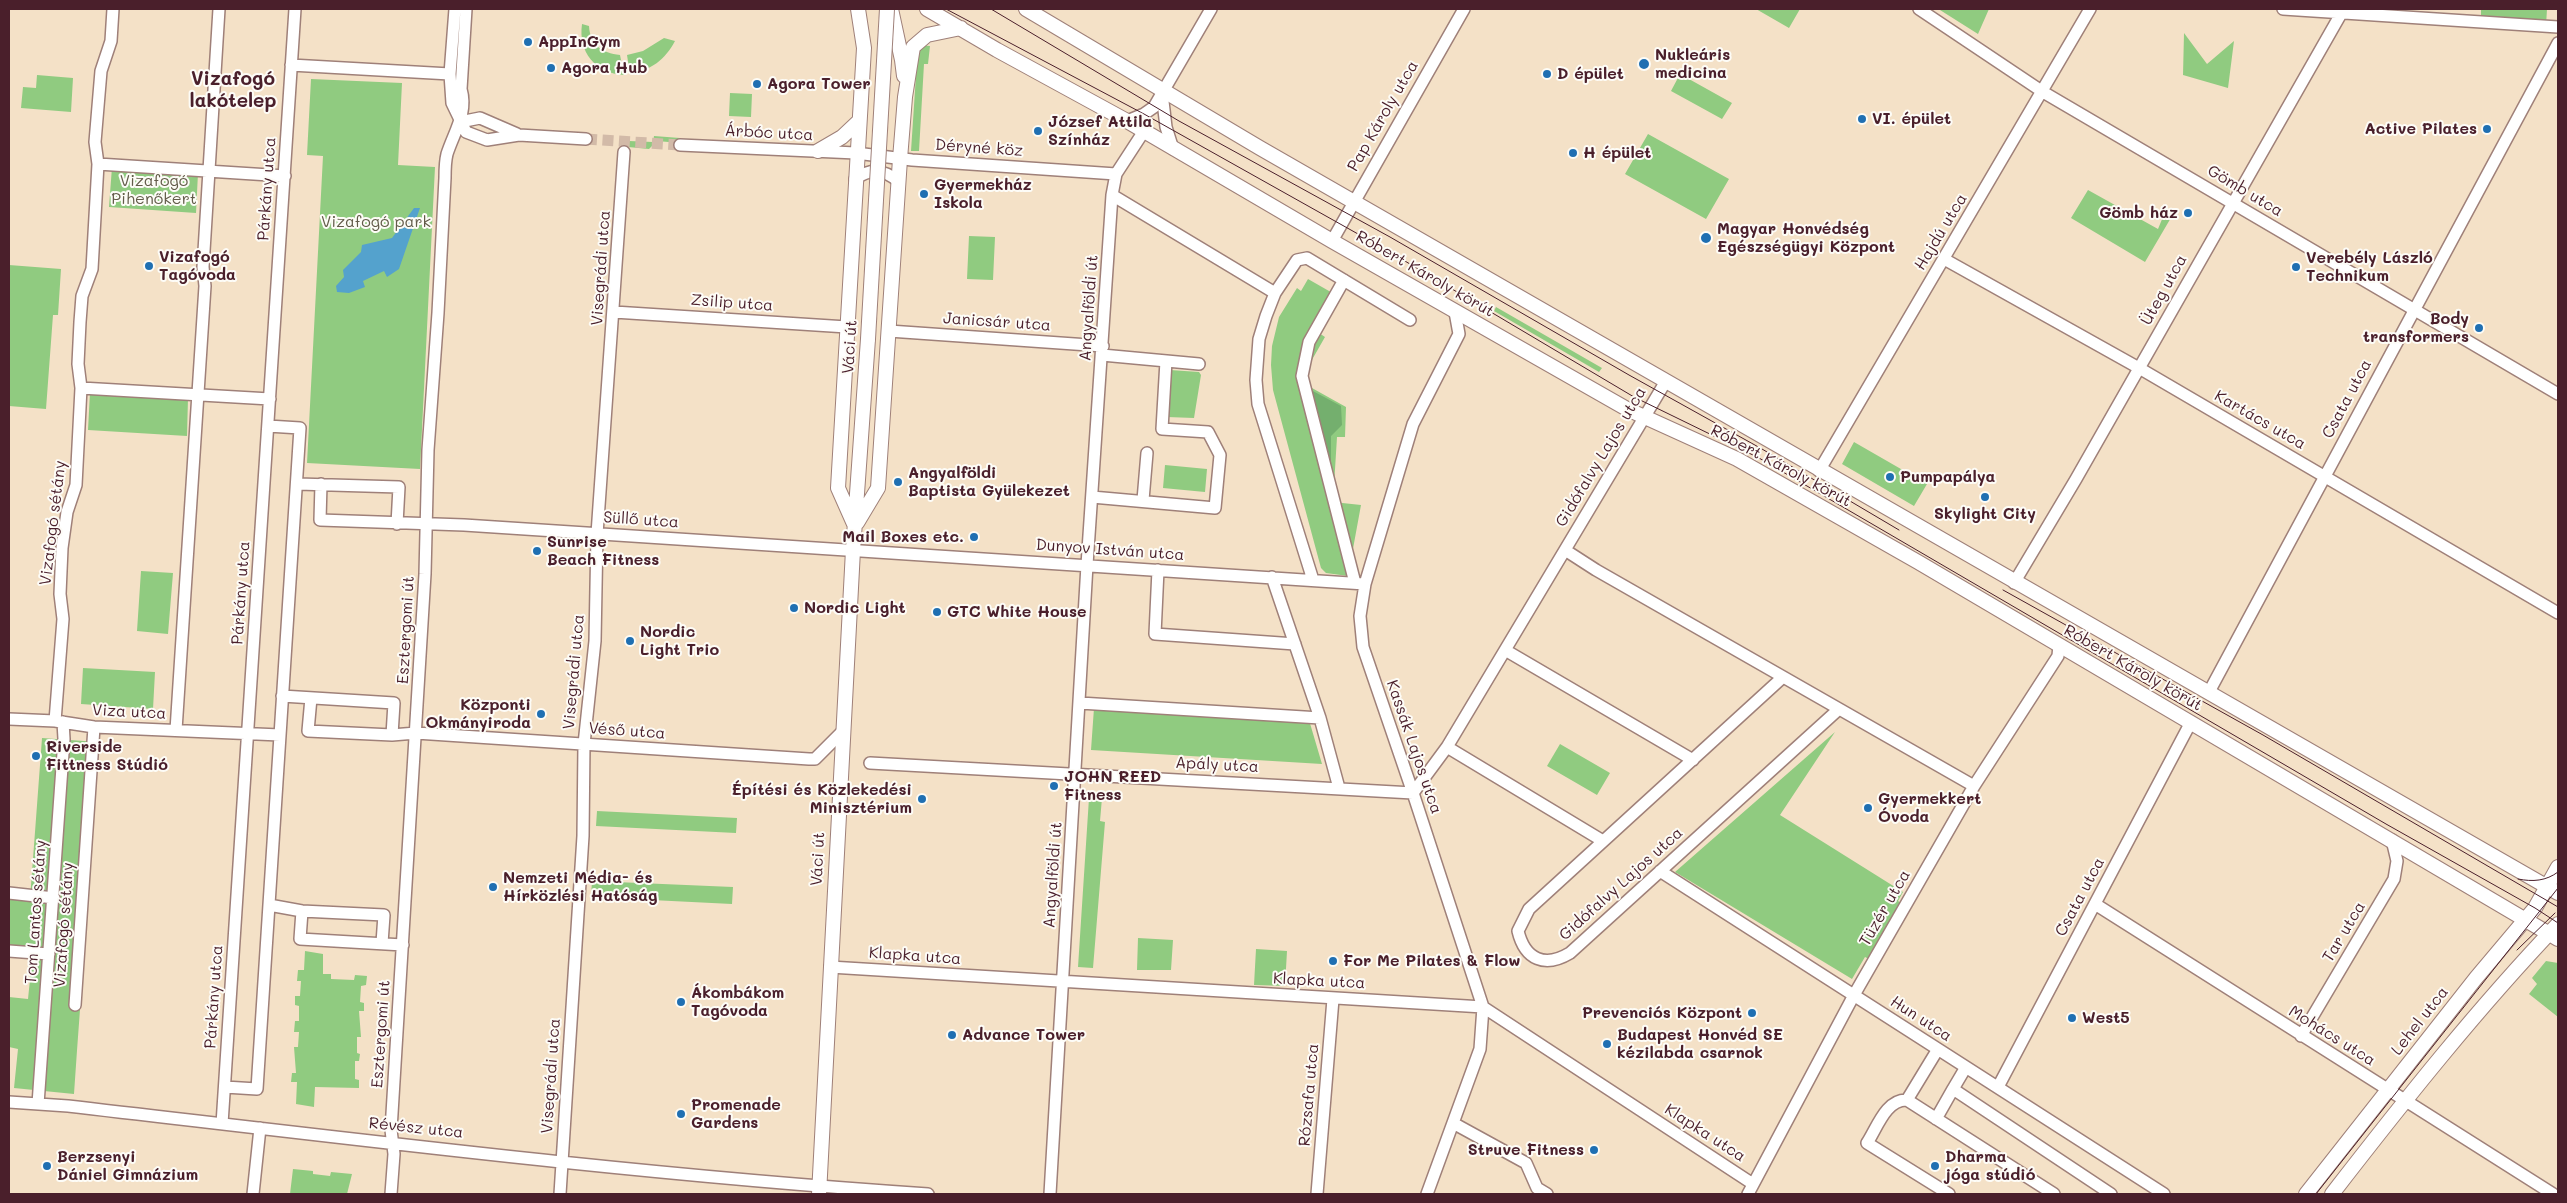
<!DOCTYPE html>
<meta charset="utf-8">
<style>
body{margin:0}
#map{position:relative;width:2567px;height:1203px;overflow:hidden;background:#f4e1c7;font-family:Mali,sans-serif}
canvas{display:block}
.frame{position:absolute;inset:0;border:10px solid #4a1f2b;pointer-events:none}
</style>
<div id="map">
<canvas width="2567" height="1203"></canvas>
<div class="frame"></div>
</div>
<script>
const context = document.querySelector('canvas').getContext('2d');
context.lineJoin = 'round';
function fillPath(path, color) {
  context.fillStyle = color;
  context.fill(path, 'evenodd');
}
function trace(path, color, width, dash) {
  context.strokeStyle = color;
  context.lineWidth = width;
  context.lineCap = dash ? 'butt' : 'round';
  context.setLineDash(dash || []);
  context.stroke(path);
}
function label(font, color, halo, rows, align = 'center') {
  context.font = font + ' Mali,sans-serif';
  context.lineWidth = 4;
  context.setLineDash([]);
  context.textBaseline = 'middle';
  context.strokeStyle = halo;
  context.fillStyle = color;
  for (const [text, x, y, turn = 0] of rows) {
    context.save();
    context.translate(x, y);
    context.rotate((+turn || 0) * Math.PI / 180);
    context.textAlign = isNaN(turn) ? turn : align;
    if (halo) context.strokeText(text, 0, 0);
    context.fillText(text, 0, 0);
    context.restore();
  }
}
fillPath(new Path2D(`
 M 1756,9 L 1800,9 L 1789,28 Z
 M 1941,9 L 1989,9 L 1978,34 L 1940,10 Z
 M 2460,9 L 2547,9 L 2546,26 L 2481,22 L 2481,10 Z
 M 582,24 L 589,26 C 590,45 602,53 620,55 L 624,75 C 595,73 578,52 582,24 Z
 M 2184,33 L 2207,64 L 2234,41 L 2228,88 L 2183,75 Z
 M 664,38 L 675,41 C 665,60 651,70 630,74 L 627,55 L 643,51 Z
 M 918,45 L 930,46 L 928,64 L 924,64 L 919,151 L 911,151 Z
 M 1680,74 L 1732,103 L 1722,119 L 1671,91 Z
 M 37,75 L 73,78 L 71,112 L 21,108 L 23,87 L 36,88 Z
 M 311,79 L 402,83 L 398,165 L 435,167 L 420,469 L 307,463 L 323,156 L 307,155 Z
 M 730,93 L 752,94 L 751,117 L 729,116 Z
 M 1648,134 L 1729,179 L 1706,219 L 1625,174 Z
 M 654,136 L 680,138 L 680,143 L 657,141 L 649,149 L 628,147 L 629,141 L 653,142 Z
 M 112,167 L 198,173 L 196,213 L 109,207 Z
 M 2088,190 L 2158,229 L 2165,212 L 2172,216 L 2145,262 L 2071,218 Z
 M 969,236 L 995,237 L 993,280 L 967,279 Z
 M 9,265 L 61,269 L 58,315 L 53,315 L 46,409 L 9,406 Z
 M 1308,279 L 1336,295 L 1316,331 L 1325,337 L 1309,365 L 1303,383 L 1346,407 L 1345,437 L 1337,437 L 1333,502 L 1361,505 L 1348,576 L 1326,573 L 1321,568 L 1273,390 L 1271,365 L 1272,346 L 1279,317 L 1297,288 L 1301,291 Z
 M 1496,307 L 1602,368 L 1599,372 L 1494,311 Z
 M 1170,370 L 1199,372 L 1201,375 L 1194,418 L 1167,417 Z
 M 90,392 L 188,398 L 187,436 L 88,430 Z
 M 1854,442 L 1927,484 L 1914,506 L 1842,464 Z
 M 1165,465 L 1207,469 L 1205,492 L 1163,488 Z
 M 141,571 L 173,573 L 168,634 L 137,631 Z
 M 83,668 L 155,672 L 153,709 L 81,704 Z
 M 1094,708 L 1309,720 L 1322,764 L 1091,750 Z
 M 1835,732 L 1780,815 L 1903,892 L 1898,901 L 1901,903 L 1869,959 L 1865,957 L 1852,979 L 1675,872 Z
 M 42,738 L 98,742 C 92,860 82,977 74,1094 L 14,1088 L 18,1049 L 9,1047 L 9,997 L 28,999 L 33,950 L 9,947 L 9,898 L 30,899 Z
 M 1560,744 L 1610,773 L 1597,795 L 1547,766 Z
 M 1089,798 L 1102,798 L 1100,821 L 1105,822 L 1093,968 L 1078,967 Z
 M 597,811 L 737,818 L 736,833 L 596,826 Z
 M 592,881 L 733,887 L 732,904 L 591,897 Z
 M 1138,938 L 1173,940 L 1171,970 L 1137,970 Z
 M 1256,949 L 1287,951 L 1285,986 L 1254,985 Z
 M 305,951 L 323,954 L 323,974 L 331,974 L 331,979 L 354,980 L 355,975 L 367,976 L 366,985 L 361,986 L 360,1002 L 364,1003 L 364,1011 L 359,1011 L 361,1037 L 357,1037 L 357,1053 L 360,1054 L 359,1061 L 355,1061 L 355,1079 L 359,1080 L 359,1088 L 315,1087 L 314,1107 L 296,1104 L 297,1082 L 291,1082 L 292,1073 L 296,1073 L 294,1047 L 298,1047 L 299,1032 L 294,1032 L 295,1021 L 299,1021 L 299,1006 L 295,1005 L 295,996 L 300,996 L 301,981 L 297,981 L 298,970 L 304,970 Z
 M 2546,961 L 2558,963 L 2558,1017 L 2529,994 L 2537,984 L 2532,978 Z
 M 293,1169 L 313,1171 L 313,1174 L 330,1176 L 331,1172 L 352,1174 L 347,1194 L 290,1194 Z`), '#90cb80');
fillPath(new Path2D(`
 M 1311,390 L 1341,406 L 1342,425 L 1331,436 L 1331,466 L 1329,468 L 1321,467 L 1318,464 L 1301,395 Z`), '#74af6e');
fillPath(new Path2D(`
 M 414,208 L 420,208 L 399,269 L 387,277 L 384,271 L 363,281 L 365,287 L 349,293 L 337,292 L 336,286 L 344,277 L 343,270 L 361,252 L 362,245 L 392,238 Z`), '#54a2cd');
trace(new Path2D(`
 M 586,139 L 680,145`), '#d2baa8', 11, [11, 5.5]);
const minor = new Path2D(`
 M 455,9 L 450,74 L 452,103 L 466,132 L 487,140 L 519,135 L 586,139
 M 1919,9 L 2043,92 L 2558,394
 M 2283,9 L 2558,27
 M 291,65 L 450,74
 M 1162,93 L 1166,127 L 1173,149
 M 1127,121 L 1144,114 L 1154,107 L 1211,9
 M 460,122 L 480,118 L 517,134
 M 680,145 L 856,153 L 912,160 L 1116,174
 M 98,164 L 285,176
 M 855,179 C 871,168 883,169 898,181
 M 1112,195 L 1275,293
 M 1332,241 L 1464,9
 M 1944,259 L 2139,368 L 2558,613
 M 1344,280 L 1309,342 L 1302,376 L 1355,583
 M 614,312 L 847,327
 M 889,331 L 1103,346
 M 1102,355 L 1199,364
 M 81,388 L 270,399
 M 1819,471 L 2090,9
 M 298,484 L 399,487 L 397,524
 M 321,484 L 320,520 L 464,525 L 1365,584
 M 1092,497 L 1215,508 L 1220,455 L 1208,432 L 1162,429 L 1166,361
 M 1143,500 L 1147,453
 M 1565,550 L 1596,570 L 1974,786
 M 1158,570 L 1155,634 L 1295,644
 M 1272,577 L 1320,718 L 1339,788
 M 1313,580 L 1258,404 L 1256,380 L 1259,339 L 1266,316 L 1275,293 L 1297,260 L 1307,258 L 1410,320
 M 2014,583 L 2076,479 L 2342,12
 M 1505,650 L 1693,760
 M 1783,677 L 1529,909 L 1518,931 C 1525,960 1545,968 1570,953 L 1839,709
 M 2209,692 L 2558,43
 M 282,696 L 394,703 L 392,735
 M 311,698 L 308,731 L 392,735 L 416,733 L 809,759 L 815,759 L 843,731
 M 1080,703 L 1320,718
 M 9,719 L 55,721 L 94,727 L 280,735
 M 55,721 L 63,619 L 60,594 L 62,548 L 67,512 L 76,485 L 81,388 L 78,364 L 80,322 L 82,296 L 92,269 L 98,164 L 95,142 L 101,71 L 111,41 L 113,9
 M 176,730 L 205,286 L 203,267 L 219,9
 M 1447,747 L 1603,841
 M 870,763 L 1413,793 L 1447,747 L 1666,381
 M 1660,871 L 2164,1194
 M 9,893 L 54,898
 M 2095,904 L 2553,1194
 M 269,905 L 302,911 L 384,915 L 382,943
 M 302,911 L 300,939 L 403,945
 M 9,951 L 49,954
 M 830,967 L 1483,1007 L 1753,1184
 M 75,1005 L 94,727
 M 2301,1036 L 2394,879 L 2397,861 L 2392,840
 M 1966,1067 L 1953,1089 L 2111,1194
 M 225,1087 L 257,1089 L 300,428 L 268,426
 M 1998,1087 L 2191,722
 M 1907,1100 L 1938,1049
 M 9,1102 L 68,1106 C 354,1139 640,1175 928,1194
 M 38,1104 L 64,739 L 63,722
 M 1936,1119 L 1953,1089
 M 1453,1123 L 1526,1163 L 1537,1188 L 1547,1194
 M 222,1124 L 295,9
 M 253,1194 L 260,1128
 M 391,1194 L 394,1154 L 391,1130 L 425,574 L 428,450 L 438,313 L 445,178 C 445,171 445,162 447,154 C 454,132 468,113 461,89 L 466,9
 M 560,1194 L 583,836 L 584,744 L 595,641 L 597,534 L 624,152
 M 1050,1194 L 1087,565 L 1112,195 L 1116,174 L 1144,131
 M 1317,1194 L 1333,999
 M 1427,1194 L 1480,1049 L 1483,1007 L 1413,793 L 1363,647 L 1360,616 L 1365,584 L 1413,424 L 1459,334 L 1455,312
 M 1748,1194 L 1854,995 L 1974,786 L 2058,656 L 2059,645
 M 1949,1194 L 1867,1143 C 1877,1128 1886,1099 1907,1100 L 2054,1194`);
const major = new Path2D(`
 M 891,9 L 902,60 L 904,76
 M 927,9 L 997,50 L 1127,121 L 1332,241 L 1627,409 L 1737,459 L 1918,562 L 2558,939
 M 1026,9 L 1260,148 L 2558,893
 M 818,151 L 842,137 L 859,121
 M 857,523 L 878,488 L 900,159 L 905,97 L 913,47 L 927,35 L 961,28
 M 854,524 L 838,488 L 864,48 L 858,9
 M 819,1194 L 853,550 L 868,339
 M 2306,1194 L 2476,978 L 2535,908 L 2558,867
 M 2332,1194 C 2404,1101 2477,1009 2558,924`);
trace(minor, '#9f8079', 14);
trace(major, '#9f8079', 16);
trace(minor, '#fff', 11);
trace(major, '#fff', 14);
trace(new Path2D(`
 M 946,9 L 1144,114 L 1383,248 L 1634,397 L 1759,458 L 2386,824 L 2535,908 L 2558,923
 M 991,9 L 1179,121 L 1390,237 L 1629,375 L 1762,449 L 1899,530
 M 2003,590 L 2263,735 L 2558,907
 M 2518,879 C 2533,882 2546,881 2558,872
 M 2517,950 L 2555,913
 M 2316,1194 L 2558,888`), '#4a1f2b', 1);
const majorBridge = new Path2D(`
 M 868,339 L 887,9`);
trace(majorBridge, '#9f8079', 16, []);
trace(majorBridge, '#fff', 14);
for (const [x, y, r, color] of [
 [528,42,5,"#1f6fb2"],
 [1644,64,6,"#1f6fb2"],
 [551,68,5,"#1f6fb2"],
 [1547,74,5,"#1f6fb2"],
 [757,84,5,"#1f6fb2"],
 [1862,119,5,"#1f6fb2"],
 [2487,129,5,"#1f6fb2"],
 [1038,131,5,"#1f6fb2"],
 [1573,153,5,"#1f6fb2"],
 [924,194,5,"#1f6fb2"],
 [2188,213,5,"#1f6fb2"],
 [1706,238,6,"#1f6fb2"],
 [149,266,5,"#1f6fb2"],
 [2296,267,5,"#1f6fb2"],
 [2479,328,5,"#1f6fb2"],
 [1890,477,5,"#1f6fb2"],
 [898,482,5,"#1f6fb2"],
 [1985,497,5,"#1f6fb2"],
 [974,537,5,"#1f6fb2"],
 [537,551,5,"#1f6fb2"],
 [794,608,5,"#1f6fb2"],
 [937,612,5,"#1f6fb2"],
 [630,641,5,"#1f6fb2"],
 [541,714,5,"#1f6fb2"],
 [36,756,5,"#1f6fb2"],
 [1054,786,5,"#1f6fb2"],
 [922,799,5,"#1f6fb2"],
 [1868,808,5,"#1f6fb2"],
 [493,887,5,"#1f6fb2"],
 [1333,961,5,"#1f6fb2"],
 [681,1002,5,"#1f6fb2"],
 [1752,1013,5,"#1f6fb2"],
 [2072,1018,5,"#1f6fb2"],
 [952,1035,5,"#1f6fb2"],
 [1607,1044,5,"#1f6fb2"],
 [681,1114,5,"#1f6fb2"],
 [1594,1150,5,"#1f6fb2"],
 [47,1166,5,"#1f6fb2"],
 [1935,1166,5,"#1f6fb2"]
]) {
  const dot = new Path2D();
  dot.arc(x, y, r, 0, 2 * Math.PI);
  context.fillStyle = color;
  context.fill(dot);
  trace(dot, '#fdfcf7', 2);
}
label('bold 16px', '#4a1f2b', '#fdfcf7', [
 ["AppInGym",538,42],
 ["Nukleáris",1655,55],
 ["medicina",1655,73],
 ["Agora Hub",561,68],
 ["D épület",1557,74],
 ["Agora Tower",767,84],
 ["VI. épület",1872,119],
 ["József Attila",1048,122],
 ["Színház",1048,140],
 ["Active Pilates",2477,129,"right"],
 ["H épület",1583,153],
 ["Gyermekház",934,185],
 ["Iskola",934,203],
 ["Gömb ház",2178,213,"right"],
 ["Magyar Honvédség",1717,229],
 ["Egészségügyi Központ",1717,247],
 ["Vizafogó",159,257],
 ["Tagóvoda",159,275],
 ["Verebély László",2306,258],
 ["Technikum",2306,276],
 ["Body",2469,319,"right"],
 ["transformers",2469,337,"right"],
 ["Angyalföldi",908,473],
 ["Baptista Gyülekezet",908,491],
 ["Pumpapálya",1900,477],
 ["Skylight City",1985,514,"center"],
 ["Mail Boxes etc.",964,537,"right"],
 ["Sunrise",547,542],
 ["Beach Fitness",547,560],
 ["Nordic Light",804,608],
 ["GTC White House",947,612],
 ["Nordic",640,632],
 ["Light Trio",640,650],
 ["Központi",531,705,"right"],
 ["Okmányiroda",531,723,"right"],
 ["Riverside",46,747],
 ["Fittness Stúdió",46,765],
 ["JOHN REED",1064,777],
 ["Fitness",1064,795],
 ["Építési és Közlekedési",912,790,"right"],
 ["Minisztérium",912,808,"right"],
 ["Gyermekkert",1878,799],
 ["Óvoda",1878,817],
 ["Nemzeti Média- és",503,878],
 ["Hírközlési Hatóság",503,896],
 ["For Me Pilates & Flow",1343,961],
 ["Ákombákom",691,993],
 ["Tagóvoda",691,1011],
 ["Prevenciós Központ",1742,1013,"right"],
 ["West5",2082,1018],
 ["Advance Tower",962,1035],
 ["Budapest Honvéd SE",1617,1035],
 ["kézilabda csarnok",1617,1053],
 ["Promenade",691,1105],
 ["Gardens",691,1123],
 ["Struve Fitness",1584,1150,"right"],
 ["Berzsenyi",57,1157],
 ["Dániel Gimnázium",57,1175],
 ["Dharma",1945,1157],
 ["jóga stúdió",1945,1175]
], 'left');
label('16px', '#4a1f2b', '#fdfcf7', [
 ["Pap Károly utca",1383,116,-60],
 ["Árbóc utca",769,133,3],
 ["Déryné köz",979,148,4],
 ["Párkány utca",267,189,-86],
 ["Gömb utca",2245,191,31],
 ["Hajdú utca",1941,232,-59],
 ["Visegrádi utca",601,268,-86],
 ["Róbert Károly körút",1425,274,30],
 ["Üteg utca",2164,290,-61],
 ["Zsilip utca",732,303,4],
 ["Angyalföldi út",1089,308,-86],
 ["Janicsár utca",997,322,4],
 ["Váci út",850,347,-86],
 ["Csata utca",2347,399,-62],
 ["Kartács utca",2260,420,30],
 ["Gidófalvy Lajos utca",1601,457,-59],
 ["Róbert Károly körút",1781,466,28],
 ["Süllő utca",641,520,4],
 ["Vizafogó sétány",53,523,-83],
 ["Dunyov István utca",1110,550,4],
 ["Párkány utca",241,593,-86],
 ["Esztergomi út",406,630,-87],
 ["Róbert Károly körút",2133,668,30],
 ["Visegrádi utca",574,672,-85],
 ["Viza utca",129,712,3],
 ["Véső utca",627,731,4],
 ["Kassák Lajos utca",1414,747,71],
 ["Apály utca",1217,765,3],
 ["Váci út",818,859,-87],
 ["Angyalföldi út",1053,875,-86],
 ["Gidófalvy Lajos utca",1621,884,-42],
 ["Csata utca",2080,897,-62],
 ["Tüzér utca",1885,908,-60],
 ["Tom Lantos sétány",36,912,-86],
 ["Vizafogó sétány",64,925,-86],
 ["Tar utca",2344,932,-59],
 ["Klapka utca",915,956,4],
 ["Klapka utca",1319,981,3],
 ["Párkány utca",214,997,-86],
 ["Hun utca",1921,1019,33],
 ["Lehel utca",2420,1021,-52],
 ["Esztergomi út",381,1034,-86],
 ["Mohács utca",2332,1036,32],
 ["Visegrádi utca",551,1076,-86],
 ["Rózsafa utca",1309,1095,-85],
 ["Révész utca",416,1128,6],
 ["Klapka utca",1705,1133,33]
]);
label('16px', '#625b49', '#fdfcf7', [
 ["Vizafogó",154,181],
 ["Pihenőkert",154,199],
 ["Vizafogó park",376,222]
]);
label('bold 19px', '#4a1f2b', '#fdfcf7', [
 ["Vizafogó",233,79],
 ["lakótelep",233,101]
]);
</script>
